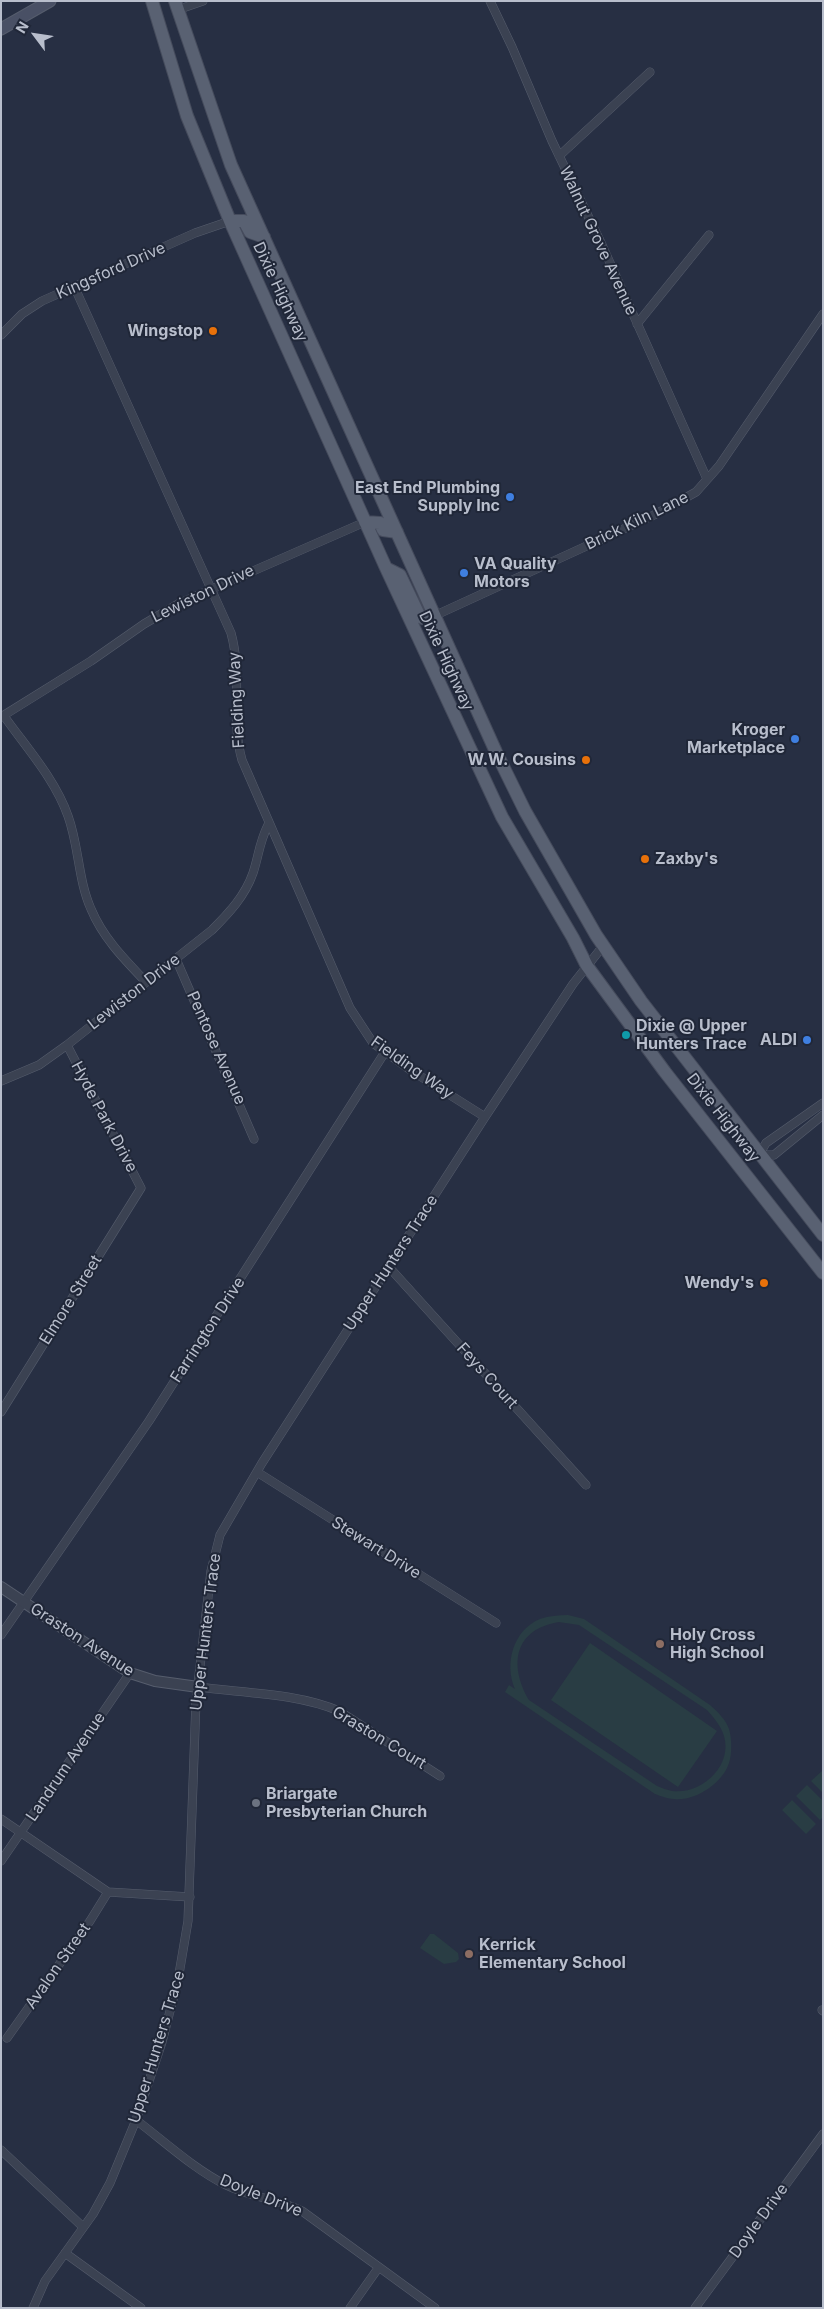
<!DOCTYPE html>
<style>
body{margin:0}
#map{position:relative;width:824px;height:2309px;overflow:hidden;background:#272f43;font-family:Inter,sans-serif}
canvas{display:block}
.frame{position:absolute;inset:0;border:2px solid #b8becc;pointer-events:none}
.north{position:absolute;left:10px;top:10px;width:50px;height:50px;-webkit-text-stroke:4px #202738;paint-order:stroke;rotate:301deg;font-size:14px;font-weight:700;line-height:20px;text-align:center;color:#b8becc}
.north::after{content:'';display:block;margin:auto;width:18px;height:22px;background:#b8becc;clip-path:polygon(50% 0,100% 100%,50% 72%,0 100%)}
</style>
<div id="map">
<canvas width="824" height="2309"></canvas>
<div class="frame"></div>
<div class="north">N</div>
</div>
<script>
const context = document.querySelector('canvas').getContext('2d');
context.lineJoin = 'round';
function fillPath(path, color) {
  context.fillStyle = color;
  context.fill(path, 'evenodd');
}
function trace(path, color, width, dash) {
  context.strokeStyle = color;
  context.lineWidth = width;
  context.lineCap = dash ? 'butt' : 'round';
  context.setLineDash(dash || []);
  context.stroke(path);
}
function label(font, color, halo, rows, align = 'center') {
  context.font = font + ' Inter,sans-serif';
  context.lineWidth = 4;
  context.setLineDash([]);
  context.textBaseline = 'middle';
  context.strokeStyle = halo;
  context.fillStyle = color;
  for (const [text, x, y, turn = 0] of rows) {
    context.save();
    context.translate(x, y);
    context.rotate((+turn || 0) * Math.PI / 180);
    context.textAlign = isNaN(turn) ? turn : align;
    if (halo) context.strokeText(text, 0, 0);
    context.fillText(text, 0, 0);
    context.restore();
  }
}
fillPath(new Path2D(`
 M 568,1615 L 584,1619 L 710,1705 C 717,1711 726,1720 729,1729 C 732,1739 732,1754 729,1763 C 723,1783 694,1802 674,1799 C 668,1799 661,1796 655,1794 L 505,1692 L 509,1685 L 515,1689 C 504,1664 513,1630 540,1619 C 549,1616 558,1615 568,1615 ZM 559,1622 L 579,1625 L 707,1710 C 714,1718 721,1726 724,1736 C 733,1766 701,1795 672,1791 C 667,1790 662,1788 657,1786 L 529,1700 C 508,1664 515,1629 559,1622 Z
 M 590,1643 L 717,1731 L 678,1787 L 551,1700 Z
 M 822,1771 L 823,1772 L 823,1793 L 811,1781 Z
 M 807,1785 L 823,1801 L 823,1817 L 820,1820 L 796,1796 Z
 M 792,1800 L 816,1824 L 806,1834 L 782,1810 Z
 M 430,1934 L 434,1934 L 458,1953 L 459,1959 L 456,1962 L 444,1964 L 420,1948 Z`), '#293d44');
const minor = new Path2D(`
 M 490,1 L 512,47 L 552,141 L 602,245 L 707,479
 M 177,10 L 203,1
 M 559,156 L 650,72
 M 74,286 L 231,633 C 243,677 230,717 242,760 L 350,1008 L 373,1043 L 412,1071 L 485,1117
 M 637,324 L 709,235
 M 1,335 L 22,314 L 42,301 L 195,233 L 230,221
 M 434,616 L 654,515 L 696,492 L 719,466 L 823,314
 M 4,716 C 26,747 55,779 68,816 C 79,846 78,880 91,909 C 103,938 125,960 146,982
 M 1,717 L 91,661 L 144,624 L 180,603 L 365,522
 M 176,959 L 254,1139
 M 1,1081 L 39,1065 L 67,1045 L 212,930 C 229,913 245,896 253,873 C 259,855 259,843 268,825
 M 759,1155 L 766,1143 L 823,1103
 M 759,1155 L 774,1155 L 823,1115
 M 388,1266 L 586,1485
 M 1,1412 L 141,1188 L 67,1045
 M 257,1472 L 496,1623
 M 1,1635 L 149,1421 L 385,1052
 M 198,1687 C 243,1693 297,1693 339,1711 L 440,1776
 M 1,1819 L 108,1892 L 190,1897
 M 1,1861 L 130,1673
 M 822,2010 L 823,2011
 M 7,2038 L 90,1921 L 108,1892
 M 136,2120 C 165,2142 194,2169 226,2185 C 250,2197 278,2199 302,2211 L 435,2308
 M 1,2150 L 83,2227
 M 65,2253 L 141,2308
 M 33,2308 L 45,2281 L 93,2214 L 110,2183 L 136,2120 L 162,2042 L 178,1980 L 188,1921 L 196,1701 L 211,1571 L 220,1535 L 262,1463 L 485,1117 L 573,984 L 603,946
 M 350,2308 L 379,2267
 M 695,2308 L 823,2134`);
const tertiary = new Path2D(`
 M 1,1587 L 130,1673 L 155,1681 L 198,1687`);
const secondary = new Path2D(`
 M 1,29 L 50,1`);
const primary = new Path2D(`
 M 152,1 L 187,116 L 230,221 L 386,568 L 502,817 L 573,938 L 587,966 L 665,1072 L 823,1273
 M 175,1 L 231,165 L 496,752 L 525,811 L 596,935 L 641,1001 L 823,1235
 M 230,221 L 244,221 L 250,232 L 264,237
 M 365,522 L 380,523 L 383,530 L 397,532
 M 386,568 L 400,575 L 420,617 L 425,619 L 434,616`);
trace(minor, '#565d6d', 9);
trace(tertiary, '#565d6d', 12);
trace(secondary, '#565d6d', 13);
trace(primary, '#454b5c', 14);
trace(minor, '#3b4252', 8);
trace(tertiary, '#3b4252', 10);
trace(secondary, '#495065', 11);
trace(primary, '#596172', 12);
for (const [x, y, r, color] of [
 [213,331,5,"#e8710a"],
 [510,497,5,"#3f7fe0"],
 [464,573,5,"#3f7fe0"],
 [795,739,5,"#3f7fe0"],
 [586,760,5,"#e8710a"],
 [645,859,5,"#e8710a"],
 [626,1035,5,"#0f9aa8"],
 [807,1040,5,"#3f7fe0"],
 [764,1283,5,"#e8710a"],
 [660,1644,5,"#8d6e63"],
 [256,1803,5,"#6b7280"],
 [469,1954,5,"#8d6e63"]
]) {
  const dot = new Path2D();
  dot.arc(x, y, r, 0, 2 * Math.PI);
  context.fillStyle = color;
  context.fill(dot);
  trace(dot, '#202738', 2);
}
label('16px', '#b8becc', '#202738', [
 ["Walnut Grove Avenue",598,241,65],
 ["Kingsford Drive",111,271,-24],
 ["Dixie Highway",280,292,65],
 ["Brick Kiln Lane",637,521,-26],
 ["Lewiston Drive",203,594,-26],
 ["Dixie Highway",446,661,65],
 ["Fielding Way",237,700,-93],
 ["Lewiston Drive",134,992,-38],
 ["Pentose Avenue",216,1048,66],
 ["Fielding Way",412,1068,35],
 ["Hyde Park Drive",104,1117,62],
 ["Dixie Highway",723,1118,52],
 ["Upper Hunters Trace",391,1263,-57],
 ["Elmore Street",71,1300,-58],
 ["Farrington Drive",208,1330,-57],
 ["Feys Court",487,1376,48],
 ["Stewart Drive",376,1548,32],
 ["Upper Hunters Trace",206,1632,-83],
 ["Graston Avenue",82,1640,33],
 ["Graston Court",379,1738,31],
 ["Landrum Avenue",66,1767,-56],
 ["Avalon Street",58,1966,-55],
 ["Upper Hunters Trace",157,2047,-73],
 ["Doyle Drive",261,2196,22],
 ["Doyle Drive",759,2221,-54]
]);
label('bold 16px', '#b8becc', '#202738', [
 ["Wingstop",203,331],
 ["East End Plumbing",500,488],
 ["Supply Inc",500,506],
 ["VA Quality",474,564,"left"],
 ["Motors",474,582,"left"],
 ["Kroger",785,730],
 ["Marketplace",785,748],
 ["W.W. Cousins",576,760],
 ["Zaxby's",655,859,"left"],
 ["Dixie @ Upper",636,1026,"left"],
 ["Hunters Trace",636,1044,"left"],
 ["ALDI",797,1040],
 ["Wendy's",754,1283],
 ["Holy Cross",670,1635,"left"],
 ["High School",670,1653,"left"],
 ["Briargate",266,1794,"left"],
 ["Presbyterian Church",266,1812,"left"],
 ["Kerrick",479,1945,"left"],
 ["Elementary School",479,1963,"left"]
], 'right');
</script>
